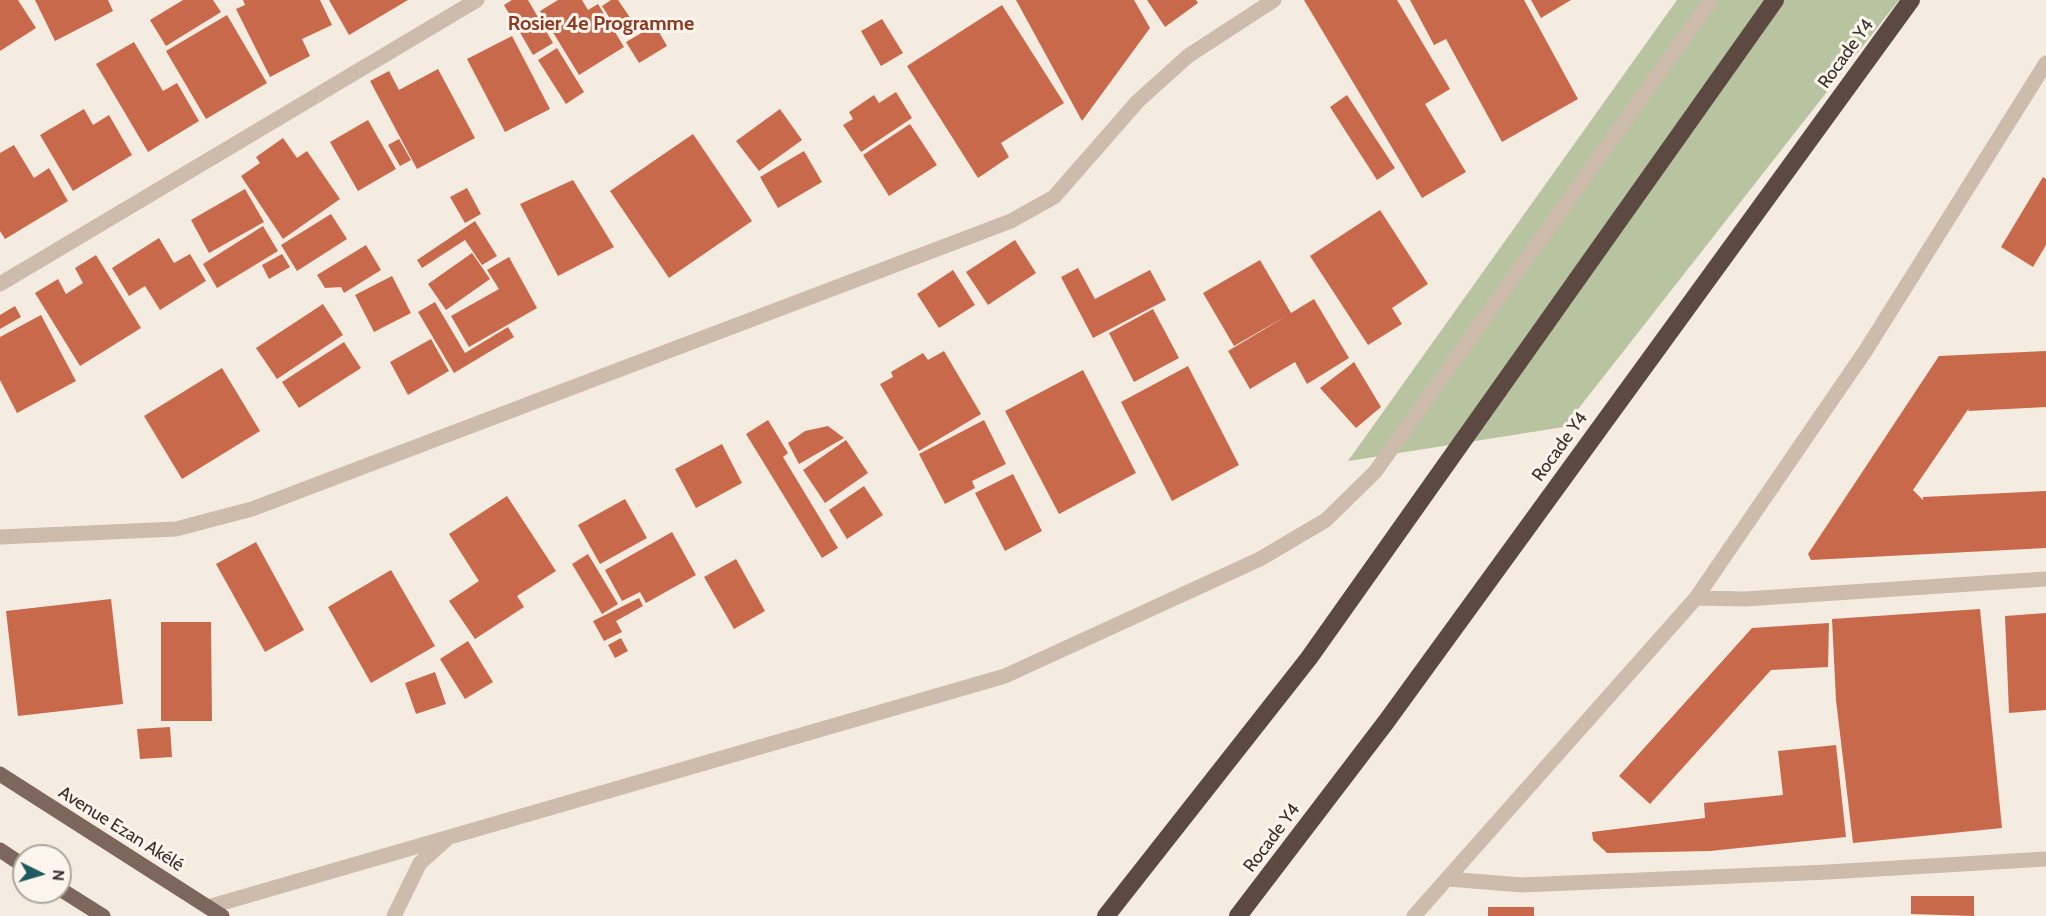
<!DOCTYPE html>
<meta charset="utf-8">
<style>
body{margin:0}
#map{position:relative;width:2046px;height:916px;overflow:hidden;background:#f4ebe1;font-family:Cabin,sans-serif}
canvas{display:block}
.north{position:absolute;left:12px;top:844px;width:60px;height:60px;box-sizing:border-box;background:#fbf5ee;border:2px solid #aea6a0;border-radius:50%;rotate:95deg;font-size:16px;font-weight:700;line-height:24px;text-align:center;color:#3b302b}
.north::after{content:'';display:block;margin:auto;width:21px;height:27px;background:#1f5a5e;clip-path:polygon(50% 0,100% 100%,50% 72%,0 100%)}
</style>
<div id="map">
<canvas width="2046" height="916"></canvas>
<div class="north">N</div>
</div>
<script>
const context = document.querySelector('canvas').getContext('2d');
context.lineJoin = 'round';
function fillPath(path, color) {
  context.fillStyle = color;
  context.fill(path, 'evenodd');
}
function trace(path, color, width, dash) {
  context.strokeStyle = color;
  context.lineWidth = width;
  context.lineCap = dash ? 'butt' : 'round';
  context.setLineDash(dash || []);
  context.stroke(path);
}
function label(font, color, halo, rows, align = 'center') {
  context.font = font + ' Cabin,sans-serif';
  context.lineWidth = 6;
  context.setLineDash([]);
  context.textBaseline = 'middle';
  context.strokeStyle = halo;
  context.fillStyle = color;
  for (const [text, x, y, turn = 0] of rows) {
    context.save();
    context.translate(x, y);
    context.rotate((+turn || 0) * Math.PI / 180);
    context.textAlign = isNaN(turn) ? turn : align;
    if (halo) context.strokeText(text, 0, 0);
    context.fillText(text, 0, 0);
    context.restore();
  }
}
fillPath(new Path2D(`
 M 1677,0 L 1899,0 L 1564,427 L 1348,461 Z`), '#b8c4a0');
fillPath(new Path2D(`
 M 0,0 L 18,0 L 36,28 L 0,51 Z
 M 35,0 L 108,0 L 113,11 L 55,41 Z
 M 183,0 L 213,0 L 221,12 L 166,46 L 150,20 Z
 M 243,0 L 320,0 L 332,25 L 302,39 L 310,56 L 270,77 L 236,9 L 245,5 Z
 M 329,0 L 408,0 L 349,35 Z
 M 512,0 L 528,0 L 553,43 L 533,55 L 504,5 Z
 M 558,0 L 582,0 L 588,10 L 598,4 L 624,47 L 579,75 L 540,11 Z
 M 611,0 L 618,0 L 631,19 L 616,28 L 602,6 Z
 M 1016,0 L 1134,0 L 1150,28 L 1082,121 Z
 M 1147,0 L 1196,0 L 1198,3 L 1165,27 Z
 M 1304,0 L 1397,0 L 1450,89 L 1425,104 L 1466,172 L 1422,198 Z
 M 1410,0 L 1524,0 L 1578,99 L 1502,142 L 1446,39 L 1434,45 Z
 M 1531,0 L 1571,0 L 1541,18 Z
 M 1002,5 L 1064,103 L 1001,143 L 1009,157 L 978,178 L 907,66 Z
 M 227,15 L 267,83 L 206,119 L 166,51 Z
 M 882,19 L 903,53 L 881,66 L 861,31 Z
 M 655,25 L 667,46 L 639,63 L 626,42 Z
 M 512,36 L 550,109 L 505,132 L 467,59 Z
 M 134,42 L 163,91 L 177,83 L 199,121 L 148,152 L 96,64 Z
 M 557,48 L 584,92 L 566,104 L 538,60 Z
 M 438,69 L 475,138 L 417,169 L 370,81 L 389,71 L 399,90 Z
 M 896,92 L 912,118 L 861,152 L 843,125 L 853,119 L 849,112 L 874,95 L 879,103 Z
 M 1347,95 L 1395,168 L 1377,180 L 1330,107 Z
 M 84,109 L 93,125 L 109,115 L 132,155 L 73,191 L 40,135 Z
 M 780,109 L 802,140 L 759,171 L 736,141 Z
 M 368,120 L 396,169 L 358,191 L 330,142 Z
 M 910,124 L 937,165 L 889,196 L 863,155 Z
 M 693,134 L 752,221 L 669,278 L 610,191 Z
 M 283,138 L 297,158 L 307,151 L 340,199 L 283,239 L 241,176 L 260,163 L 256,157 Z
 M 399,139 L 411,160 L 400,166 L 388,145 Z
 M 14,145 L 34,178 L 49,168 L 68,201 L 5,239 L 0,231 L 0,153 Z
 M 804,151 L 822,182 L 778,208 L 760,177 Z
 M 2043,177 L 2046,179 L 2046,245 L 2033,267 L 2001,247 Z
 M 573,180 L 614,247 L 558,276 L 520,204 Z
 M 467,188 L 481,214 L 465,223 L 450,197 Z
 M 245,189 L 264,222 L 209,253 L 191,220 Z
 M 1380,210 L 1428,284 L 1392,308 L 1402,324 L 1368,345 L 1310,256 Z
 M 331,214 L 347,239 L 297,271 L 281,245 Z
 M 475,221 L 497,256 L 482,265 L 465,240 L 422,268 L 417,260 Z
 M 263,226 L 278,251 L 217,288 L 203,264 Z
 M 159,238 L 174,263 L 190,254 L 206,281 L 160,310 L 145,286 L 129,296 L 112,268 Z
 M 1015,240 L 1036,273 L 988,305 L 966,272 Z
 M 366,245 L 381,270 L 344,293 L 341,287 L 325,288 L 317,275 Z
 M 472,253 L 490,279 L 446,310 L 428,284 Z
 M 282,254 L 290,267 L 269,279 L 262,265 Z
 M 96,255 L 141,328 L 80,366 L 35,293 L 58,279 L 66,294 L 83,283 L 75,268 Z
 M 509,257 L 537,308 L 469,347 L 451,316 L 499,289 L 487,270 Z
 M 1260,260 L 1291,313 L 1314,299 L 1349,358 L 1307,384 L 1295,362 L 1250,389 L 1228,351 L 1288,315 L 1234,346 L 1203,293 Z
 M 1078,268 L 1095,299 L 1150,270 L 1166,300 L 1093,338 L 1061,277 Z
 M 953,270 L 975,305 L 939,328 L 917,294 Z
 M 392,276 L 411,313 L 374,332 L 355,295 Z
 M 435,302 L 465,353 L 508,327 L 514,337 L 454,373 L 418,312 Z
 M 323,304 L 343,335 L 277,379 L 256,348 Z
 M 15,306 L 21,317 L 0,329 L 0,315 Z
 M 1153,309 L 1179,358 L 1134,382 L 1109,333 Z
 M 41,315 L 76,381 L 17,413 L 0,380 L 0,337 Z
 M 431,339 L 449,371 L 408,395 L 390,362 Z
 M 344,342 L 361,368 L 299,408 L 282,382 Z
 M 944,351 L 981,414 L 919,451 L 880,384 L 893,377 L 891,372 L 923,353 L 928,360 Z
 M 2046,351 L 2046,407 L 1968,411 L 1969,408 L 1913,490 L 1923,500 L 1923,497 L 2046,491 L 2046,548 L 1811,560 L 1808,554 L 1939,356 Z
 M 1354,362 L 1381,407 L 1356,428 L 1320,388 Z
 M 1188,366 L 1239,465 L 1172,501 L 1121,402 Z
 M 222,368 L 260,431 L 182,479 L 144,416 Z
 M 1083,370 L 1136,473 L 1059,514 L 1005,411 Z
 M 768,420 L 788,453 L 783,457 L 838,548 L 822,558 L 746,434 Z
 M 984,420 L 1006,464 L 972,481 L 975,488 L 945,504 L 919,454 Z
 M 828,426 L 844,438 L 799,464 L 788,443 L 805,431 Z
 M 846,440 L 868,473 L 825,503 L 803,470 Z
 M 722,444 L 742,483 L 696,508 L 675,469 Z
 M 1013,474 L 1042,531 L 1005,551 L 975,493 Z
 M 864,486 L 883,515 L 847,539 L 829,510 Z
 M 507,496 L 556,571 L 517,596 L 524,607 L 475,639 L 449,601 L 479,581 L 449,534 Z
 M 625,499 L 647,538 L 600,564 L 578,525 Z
 M 672,532 L 696,575 L 646,603 L 640,592 L 622,601 L 605,570 Z
 M 256,542 L 304,630 L 265,652 L 216,564 Z
 M 588,554 L 618,604 L 602,614 L 572,564 Z
 M 736,559 L 765,611 L 734,629 L 704,577 Z
 M 391,570 L 435,646 L 371,683 L 328,607 Z
 M 639,598 L 643,606 L 616,621 L 622,632 L 604,641 L 593,621 Z
 M 111,599 L 123,704 L 18,716 L 6,611 Z
 M 1980,609 L 2002,828 L 1853,843 L 1836,700 L 1832,619 Z
 M 2046,613 L 2046,710 L 2009,713 L 2005,616 Z
 M 161,622 L 211,622 L 212,721 L 161,721 Z
 M 1829,623 L 1828,667 L 1771,670 L 1650,804 L 1619,776 L 1752,628 Z
 M 621,638 L 628,651 L 615,658 L 608,645 Z
 M 468,641 L 493,682 L 465,699 L 440,659 Z
 M 435,672 L 446,704 L 416,714 L 405,683 Z
 M 170,727 L 172,757 L 140,759 L 137,729 Z
 M 1836,745 L 1846,837 L 1710,851 L 1607,853 L 1593,840 L 1592,832 L 1705,818 L 1704,803 L 1783,795 L 1778,751 Z
 M 1911,896 L 1974,896 L 1974,916 L 1911,914 Z
 M 1488,907 L 1534,907 L 1534,916 L 1488,916 Z`), '#c8694b');
trace(new Path2D(`
 M 0,284 L 477,0
 M 0,537 L 176,529 L 252,509 L 1011,221 L 1054,197 L 1138,101 L 1188,56 L 1274,0
 M 1696,598 L 1745,599 L 2046,579
 M 1448,879 L 1522,885 L 1828,872 L 2046,859
 M 208,907 L 1005,676 L 1260,559 L 1326,520 L 1375,472 L 1711,0
 M 394,916 L 420,863 L 447,839
 M 1414,916 L 1696,598 L 1866,350 L 2046,63`), '#cdbbac', 15);
trace(new Path2D(`
 M 0,774 L 222,916
 M 0,850 L 24,866
 M 60,889 L 103,916`), '#7d675c', 15);
trace(new Path2D(`
 M 1106,916 L 1309,658 L 1775,0
 M 1238,916 L 1386,722 L 1911,0`), '#5c4a42', 18);
label('18px', '#3b302b', '#fbf5ee', [
 ["Rocade Y4",1846,54,-54],
 ["Rocade Y4",1560,447,-54],
 ["Avenue Ezan Akélé",121,829,32],
 ["Rocade Y4",1272,838,-53]
]);
label('bold 20px', '#8c3b22', '#fbf5ee', [
 ["Rosier 4e Programme",601,24]
]);
</script>
